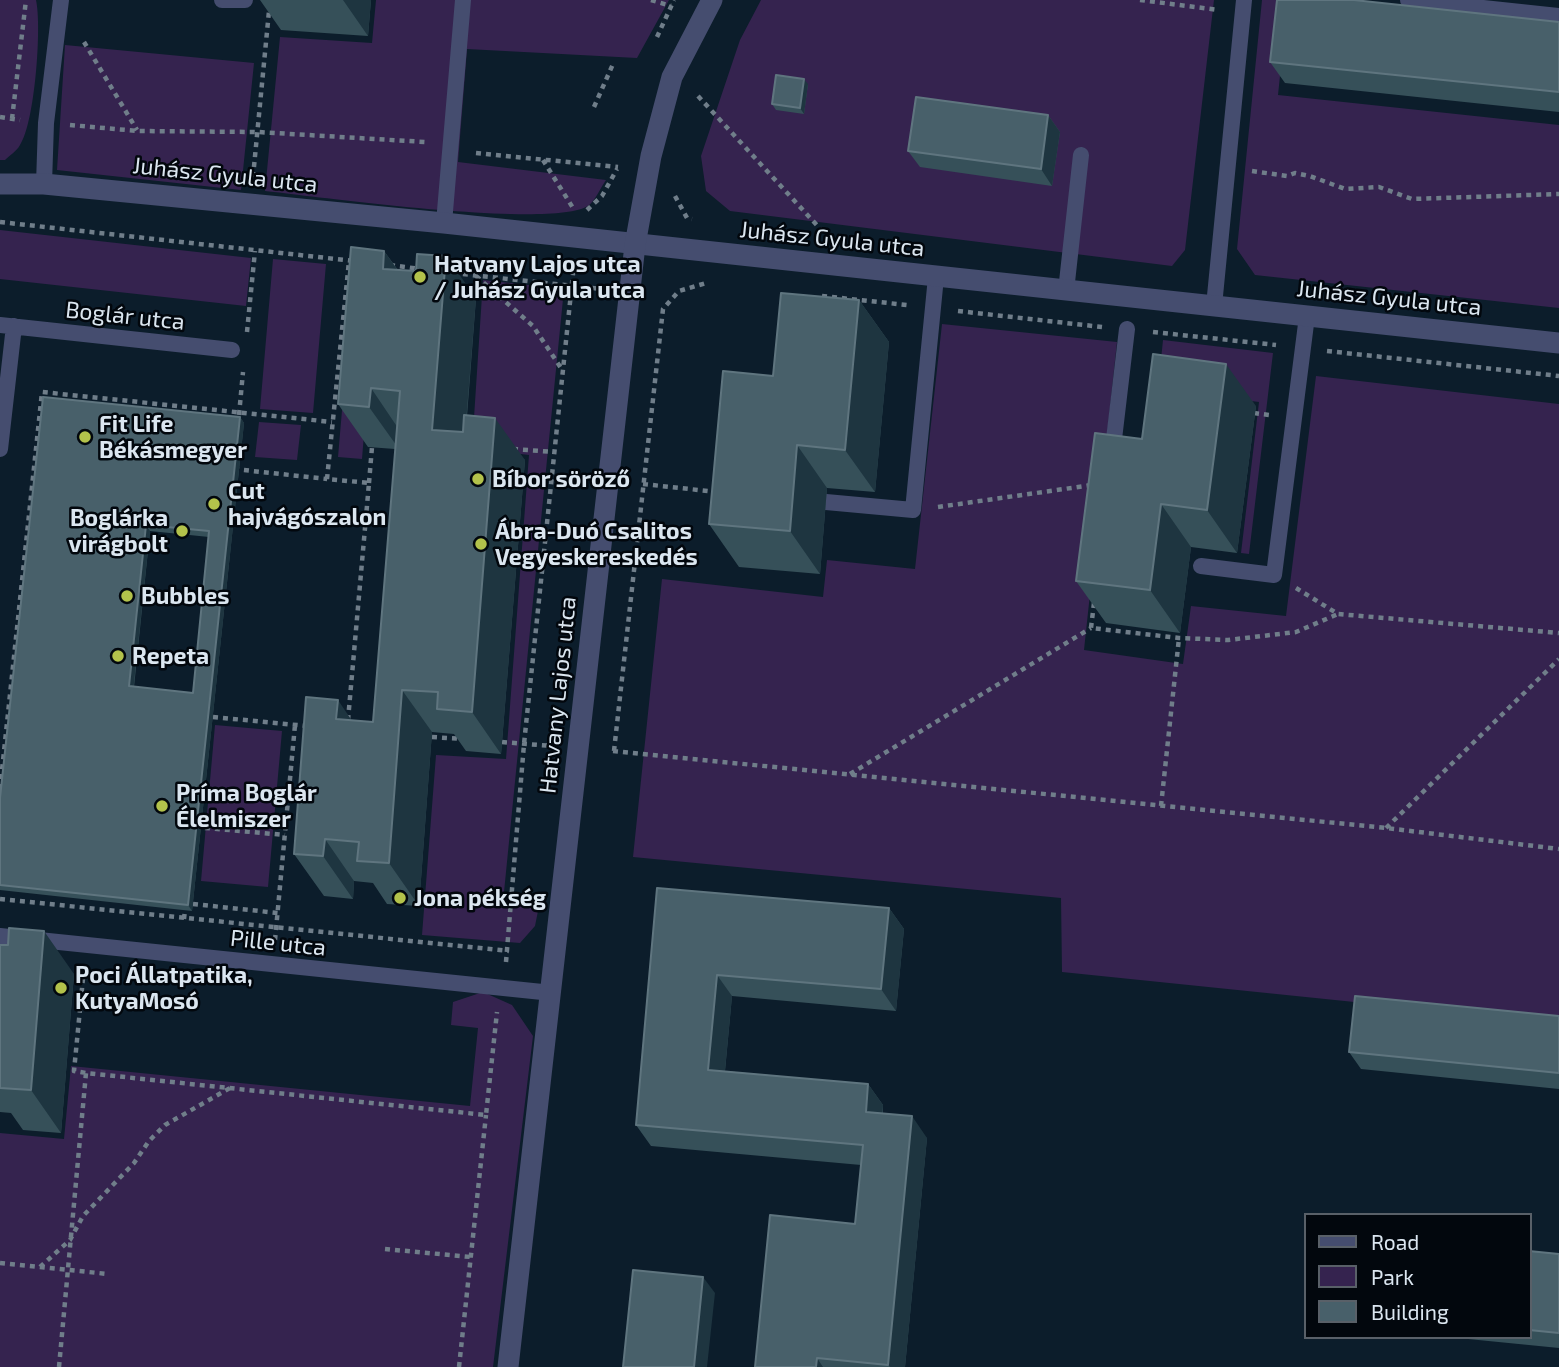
<!DOCTYPE html>
<meta charset="utf-8">
<style>
body{margin:0}
#map{position:relative;width:1559px;height:1367px;overflow:hidden;background:#0c1d2b;font-family:"Exo 2",sans-serif}
canvas{display:block}
.legend{position:absolute;left:1304px;top:1213px;width:228px;height:126px;box-sizing:border-box;background:#02070d;border:2px solid #596068;margin:0;padding:9px 12px;list-style:none;font-size:21px;color:#dbe6f0}
.legend li{display:flex;align-items:center;gap:14px;height:35px}
.legend b{width:35px;border:2px solid #596068}
</style>
<div id="map">
<canvas width="1559" height="1367"></canvas>
<ul class="legend">
<li><b style="height:9px;background:#454d6f"></b>Road</li>
<li><b style="height:19px;background:#35234f"></b>Park</li>
<li><b style="height:19px;background:#48606a"></b>Building</li>
</ul>
</div>
<script>
const context = document.querySelector('canvas').getContext('2d');
context.lineJoin = 'round';
function fillPath(path, color) {
  context.fillStyle = color;
  context.fill(path, 'evenodd');
}
function trace(path, color, width, dash) {
  context.strokeStyle = color;
  context.lineWidth = width;
  context.lineCap = dash ? 'butt' : 'round';
  context.setLineDash(dash || []);
  context.stroke(path);
}
function label(font, color, halo, rows, align = 'center') {
  context.font = font + ' "Exo 2",sans-serif';
  context.lineWidth = 5;
  context.setLineDash([]);
  context.textBaseline = 'middle';
  context.strokeStyle = halo;
  context.fillStyle = color;
  for (const [text, x, y, turn = 0] of rows) {
    context.save();
    context.translate(x, y);
    context.rotate((+turn || 0) * Math.PI / 180);
    context.textAlign = isNaN(turn) ? turn : align;
    if (halo) context.strokeText(text, 0, 0);
    context.fillText(text, 0, 0);
    context.restore();
  }
}
fillPath(new Path2D(`
 M 0,0 L 36,0 C 42,26 35,123 20,145 C 17,151 9,156 5,160 L 0,160 Z
 M 376,0 L 669,0 L 637,58 L 467,49 L 458,162 L 606,180 C 601,187 595,201 588,206 C 550,229 321,197 265,191 L 280,37 L 372,43 Z
 M 761,0 L 1214,0 L 1185,250 L 1172,266 L 730,211 L 706,191 L 701,156 L 740,40 Z
 M 1262,0 L 1288,0 L 1278,95 L 1559,125 L 1559,308 L 1255,275 L 1237,249 Z
 M 65,45 L 254,63 L 241,190 L 57,170 Z
 M 0,230 L 251,258 L 246,306 L 0,279 Z
 M 273,259 L 326,264 L 313,413 L 260,409 Z
 M 354,270 L 377,272 L 362,459 L 338,457 Z
 M 483,280 L 564,289 L 504,892 L 541,896 L 535,926 L 520,943 L 422,935 L 436,755 L 506,759 L 529,455 L 472,448 Z
 M 942,324 L 1117,342 L 1084,650 L 1183,664 L 1191,606 L 1286,616 L 1316,376 L 1559,404 L 1559,1023 L 1062,972 L 1061,898 L 633,857 L 662,579 L 823,597 L 827,560 L 915,569 Z
 M 1163,340 L 1273,353 L 1249,554 L 1241,553 L 1259,402 L 1158,389 Z
 M 259,422 L 301,425 L 297,460 L 255,457 Z
 M 215,725 L 282,731 L 268,887 L 201,881 Z
 M 483,992 L 512,1005 L 533,1036 L 493,1367 L 0,1367 L 0,1133 L 64,1139 L 71,1066 L 470,1106 L 478,1028 L 451,1025 L 453,1002 Z`), '#35234f');
trace(new Path2D(`
 M 651,0 L 671,6
 M 1140,0 L 1219,10
 M 657,37 L 674,0
 M 84,42 L 137,130
 M 698,96 L 825,234
 M 594,107 L 613,64
 M 0,117 L 20,120
 M 12,119 L 26,0
 M 70,125 L 138,131 L 258,132 L 425,142
 M 476,153 L 618,167
 M 543,160 L 573,208
 M 1252,171 L 1287,176 L 1295,173 L 1310,176 L 1345,189 L 1379,187 L 1412,199 L 1559,194
 M 253,177 L 269,11
 M 675,196 L 687,218 L 692,219
 M 587,210 L 602,196 L 617,169
 M 0,222 L 354,261
 M 390,265 L 420,269
 M 453,273 L 601,289
 M 476,276 L 533,326 L 563,371
 M 822,296 L 907,305
 M 958,311 L 1102,327
 M 247,332 L 255,251
 M 1153,332 L 1276,345
 M 1327,351 L 1559,376
 M 1254,413 L 1269,415
 M 239,415 L 243,372
 M 513,449 L 554,452
 M 234,469 L 327,479
 M 369,483 L 372,447
 M 643,484 L 717,492
 M 938,507 L 1092,485
 M 1296,588 L 1338,614 L 1559,633
 M 1094,603 L 1091,628 L 1179,638 L 1228,640 L 1296,632 L 1338,614
 M 213,717 L 307,726
 M 348,720 L 369,483 L 327,479 L 349,261
 M 432,737 L 463,739
 M 502,742 L 552,746
 M 613,751 L 1386,828 L 1559,849
 M 614,751 L 663,309 L 679,291 L 706,283
 M 850,774 L 1091,628
 M 0,789 L 42,392 L 332,422
 M 1161,806 L 1179,638
 M 195,827 L 285,835
 M 1386,828 L 1559,659
 M 0,899 L 509,951
 M 193,904 L 278,913
 M 184,919 L 185,910
 M 275,940 L 295,725
 M 506,962 L 524,744 L 574,264
 M 84,968 L 74,1071 L 86,1073 L 486,1115 L 497,1012
 M 385,1249 L 471,1257
 M 0,1263 L 108,1274
 M 40,1267 L 70,1240 L 83,1216 L 134,1163 L 149,1141 L 165,1125 L 230,1088
 M 59,1367 L 86,1073
 M 459,1367 L 486,1115`), '#707e8a', 4.5, [5, 5]);
trace(new Path2D(`
 M 222,0 L 245,0
 M 1408,0 L 1559,16
 M 44,184 L 46,123 L 61,0
 M 444,223 L 463,0
 M 1066,291 L 1081,155
 M 1214,306 L 1244,0
 M 0,325 L 232,350
 M 0,449 L 14,326
 M 1112,456 L 1127,329
 M 826,502 L 913,510 L 936,277
 M 1201,566 L 1274,575 L 1307,316
 M 0,936 L 552,993`), '#454d6f', 16);
trace(new Path2D(`
 M 0,184 L 44,184 L 444,223 L 1559,343`), '#454d6f', 21);
trace(new Path2D(`
 M 508,1367 L 635,245 L 651,156 L 672,77 L 712,0`), '#454d6f', 21);
fillPath(new Path2D(`
 M 260,0 L 371,0 L 368,36 L 281,30 Z
 M 1559,22 L 1559,112 L 1285,83 L 1270,62 Z
 M 808,84 L 804,114 L 776,110 L 772,104 Z
 M 1048,115 L 1060,132 L 1052,186 L 920,167 L 908,151 Z
 M 384,251 L 398,270 L 476,298 L 467,416 L 525,460 L 501,754 L 466,751 L 454,734 L 432,732 L 419,906 L 387,904 L 373,883 L 354,881 L 353,899 L 324,896 L 294,854 L 352,720 L 373,722 L 395,449 L 368,447 L 338,404 Z
 M 859,300 L 889,342 L 875,492 L 827,488 L 820,574 L 739,567 L 709,524 L 773,376 Z
 M 43,397 L 240,417 L 244,423 L 192,911 L 0,890 L 0,798 ZM 150,531 L 209,537 L 193,693 L 134,687 Z
 M 1256,406 L 1237,553 L 1191,547 L 1180,633 L 1106,623 L 1076,581 L 1142,439 Z
 M 657,888 L 889,908 L 904,929 L 896,1011 L 732,996 L 725,1071 L 868,1084 L 883,1105 L 883,1113 L 927,1138 L 905,1367 L 755,1367 L 855,1224 L 861,1165 L 651,1146 L 636,1125 Z
 M 0,945 L 74,974 L 61,1133 L 23,1130 L 11,1113 L 0,1112 Z
 M 1559,1016 L 1559,1089 L 1361,1069 L 1349,1052 Z
 M 1529,1251 L 1559,1254 L 1559,1348 L 1448,1337 L 1529,1337 Z`), '#365059');
fillPath(new Path2D(`
 M 343,0 L 371,0 L 368,36 Z
 M 804,79 L 808,84 L 804,114 L 800,108 Z
 M 1048,115 L 1060,132 L 1052,186 L 1041,169 Z
 M 384,251 L 414,293 L 383,269 Z
 M 446,256 L 476,298 L 462,472 L 432,430 Z
 M 859,300 L 889,342 L 875,492 L 845,450 Z
 M 1226,364 L 1256,406 L 1237,553 L 1207,510 Z
 M 371,388 L 400,431 L 399,449 L 369,407 Z
 M 240,417 L 244,423 L 192,911 L 188,905 Z
 M 495,418 L 525,460 L 501,754 L 472,712 Z
 M 797,445 L 827,488 L 820,574 L 790,531 Z
 M 1161,504 L 1191,547 L 1180,633 L 1150,590 Z
 M 146,525 L 150,531 L 133,692 L 129,686 Z
 M 402,690 L 432,732 L 419,906 L 389,863 Z
 M 338,700 L 367,743 L 336,719 Z
 M 325,839 L 354,881 L 353,899 L 323,856 Z
 M 889,908 L 904,929 L 896,1011 L 881,989 Z
 M 44,931 L 74,974 L 61,1133 L 31,1090 Z
 M 717,975 L 732,996 L 723,1091 L 708,1070 Z
 M 868,1084 L 883,1105 L 881,1133 L 866,1112 Z
 M 912,1116 L 927,1138 L 905,1367 L 890,1367 L 888,1365 Z
 M 703,1277 L 715,1293 L 707,1367 L 694,1367 Z
 M 817,1358 L 823,1367 L 816,1367 Z`), '#1e3540');
const building = new Path2D(`
 M 1277,0 L 1354,0 L 1559,22 L 1559,92 L 1270,62 Z
 M 776,75 L 804,79 L 800,108 L 772,104 Z
 M 916,97 L 1048,115 L 1041,169 L 908,151 Z
 M 351,247 L 384,251 L 383,269 L 416,271 L 417,254 L 446,256 L 432,430 L 463,432 L 464,415 L 495,418 L 472,712 L 437,709 L 438,692 L 402,690 L 389,863 L 357,861 L 359,842 L 325,839 L 323,856 L 294,854 L 306,697 L 338,700 L 336,719 L 373,722 L 400,391 L 371,388 L 369,407 L 338,404 Z
 M 781,293 L 859,300 L 845,450 L 797,445 L 790,531 L 709,524 L 723,371 L 773,376 Z
 M 1153,354 L 1226,364 L 1207,510 L 1161,504 L 1150,590 L 1076,581 L 1095,433 L 1142,439 Z
 M 43,397 L 240,417 L 188,905 L 0,885 L 0,798 ZM 146,525 L 209,531 L 193,693 L 129,686 Z
 M 657,888 L 889,908 L 881,989 L 717,975 L 708,1070 L 868,1084 L 866,1112 L 912,1116 L 888,1365 L 817,1358 L 816,1367 L 755,1367 L 770,1215 L 855,1224 L 863,1145 L 636,1125 Z
 M 9,928 L 44,931 L 31,1090 L 0,1088 L 0,945 L 8,945 Z
 M 1355,996 L 1559,1016 L 1559,1073 L 1349,1052 Z
 M 1529,1251 L 1559,1254 L 1559,1333 L 1529,1330 Z
 M 633,1270 L 703,1277 L 694,1367 L 623,1367 Z`);
fillPath(building, '#48606a');
trace(building, '#5f757f', 2);
for (const [x, y, r, color] of [
 [420,277,7,"#b3c24b"],
 [85,437,7,"#b3c24b"],
 [478,479,7,"#b3c24b"],
 [214,504,7,"#b3c24b"],
 [182,531,7,"#b3c24b"],
 [481,544,7,"#b3c24b"],
 [127,596,7,"#b3c24b"],
 [118,656,7,"#b3c24b"],
 [162,806,7,"#b3c24b"],
 [400,898,7,"#b3c24b"],
 [61,988,7,"#b3c24b"]
]) {
  const dot = new Path2D();
  dot.arc(x, y, r, 0, 2 * Math.PI);
  context.fillStyle = color;
  context.fill(dot);
  trace(dot, '#02070d', 2.5);
}
label('23px', '#dbe6f0', '#02070d', [
 ["Juhász Gyula utca",225,175,6],
 ["Juhász Gyula utca",832,239,6],
 ["Juhász Gyula utca",1389,298,6],
 ["Boglár utca",125,316,6],
 ["Hatvany Lajos utca",558,695,-84],
 ["Pille utca",278,943,6]
]);
label('bold 23px', '#dbe6f0', '#02070d', [
 ["Hatvany Lajos utca",434,264],
 ["/ Juhász Gyula utca",434,290],
 ["Fit Life",99,424],
 ["Békásmegyer",99,450],
 ["Bíbor söröző",492,479],
 ["Cut",228,491],
 ["hajvágószalon",228,517],
 ["Boglárka",168,518,"right"],
 ["virágbolt",168,544,"right"],
 ["Ábra-Duó Csalitos",495,531],
 ["Vegyeskereskedés",495,557],
 ["Bubbles",141,596],
 ["Repeta",132,656],
 ["Príma Boglár",176,793],
 ["Élelmiszer",176,819],
 ["Jona pékség",414,898],
 ["Poci Állatpatika,",75,975],
 ["KutyaMosó",75,1001]
], 'left');
</script>
